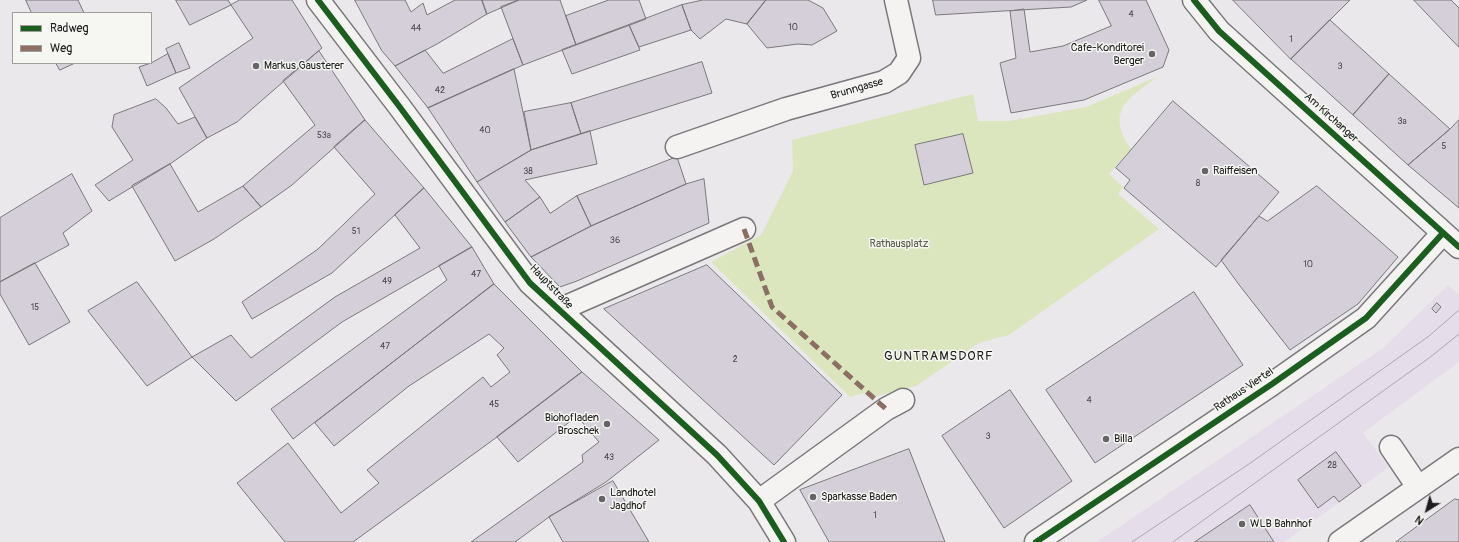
<!DOCTYPE html>
<meta charset="utf-8">
<style>
body{margin:0}
#map{position:relative;width:1459px;height:542px;overflow:hidden;background:#ebe8ec;font-family:Pangolin,sans-serif}
canvas{display:block}
.legend{position:absolute;left:12px;top:12px;width:140px;height:52px;box-sizing:border-box;background:#f6f6f2;border:1px solid #9f9f9c;margin:0;padding:5px 7px;list-style:none;font-size:12px;color:#1c1c1c}
.legend li{display:flex;align-items:center;gap:8px;height:20px}
.legend b{width:20px;border:1px solid #9f9f9c}
.north{position:absolute;left:1407px;top:490px;width:40px;height:40px;-webkit-text-stroke:3px #f6f6f2;paint-order:stroke;rotate:217deg;font-size:11px;font-weight:700;line-height:16px;text-align:center;color:#1c1c1c}
.north::after{content:'';display:block;margin:auto;width:14px;height:18px;background:#1c1c1c;clip-path:polygon(50% 0,100% 100%,50% 72%,0 100%)}
</style>
<div id="map">
<canvas width="1459" height="542"></canvas>
<ul class="legend">
<li><b style="height:5px;background:#1b5e20"></b>Radweg</li>
<li><b style="height:5px;background:#8d6e63"></b>Weg</li>
</ul>
<div class="north">N</div>
</div>
<script>
const context = document.querySelector('canvas').getContext('2d');
context.lineJoin = 'round';
function fillPath(path, color) {
  context.fillStyle = color;
  context.fill(path, 'evenodd');
}
function trace(path, color, width, dash) {
  context.strokeStyle = color;
  context.lineWidth = width;
  context.lineCap = dash ? 'butt' : 'round';
  context.setLineDash(dash || []);
  context.stroke(path);
}
function label(font, color, halo, rows, align = 'center') {
  context.font = font + ' Pangolin,sans-serif';
  context.lineWidth = 3;
  context.setLineDash([]);
  context.textBaseline = 'middle';
  context.strokeStyle = halo;
  context.fillStyle = color;
  for (const [text, x, y, turn = 0] of rows) {
    context.save();
    context.translate(x, y);
    context.rotate((+turn || 0) * Math.PI / 180);
    context.textAlign = isNaN(turn) ? turn : align;
    if (halo) context.strokeText(text, 0, 0);
    context.fillText(text, 0, 0);
    context.restore();
  }
}
fillPath(new Path2D(`
 M 1448,285 L 1459,295 L 1459,362 L 1363,433 L 1389,467 L 1284,542 L 1097,542 L 1383,348 Z`), '#e5deea');
fillPath(new Path2D(`
 M 1157,77 C 1128,99 1105,111 1131,149 L 1109,174 L 1123,187 L 1118,194 L 1159,229 L 1009,335 L 979,343 L 916,386 L 870,398 L 868,392 L 850,397 L 711,262 L 761,235 L 793,171 L 792,140 L 973,94 L 978,121 L 1009,121 L 1086,107 Z`), '#dce6be');
const building = new Path2D(`
 M 26,0 L 78,0 L 84,13 L 32,13 Z
 M 176,0 L 228,0 L 231,5 L 190,25 Z
 M 240,0 L 292,0 L 322,48 L 237,122 L 207,138 L 179,88 L 253,38 L 231,5 Z
 M 355,0 L 405,0 L 411,12 L 423,3 L 427,15 L 455,0 L 482,0 L 487,14 L 437,44 L 395,66 L 382,51 Z
 M 482,0 L 519,0 L 487,14 Z
 M 519,0 L 560,0 L 576,45 L 523,65 L 501,7 Z
 M 609,0 L 639,0 L 646,19 L 576,45 L 566,16 Z
 M 703,0 L 766,0 L 747,24 L 726,19 L 700,39 L 691,30 L 682,5 Z
 M 766,0 L 808,0 L 823,8 L 837,31 L 812,45 L 798,44 L 767,48 L 747,24 Z
 M 933,0 L 1087,0 L 1071,7 L 936,15 Z
 M 1099,0 L 1146,0 L 1169,50 L 1163,67 L 1084,100 L 1011,113 L 1000,63 L 1016,58 L 1010,11 L 1024,9 L 1030,52 L 1063,46 L 1111,26 Z
 M 1233,0 L 1350,0 L 1291,59 Z
 M 1414,0 L 1451,0 L 1459,8 L 1459,47 Z
 M 682,5 L 691,30 L 639,47 L 629,25 Z
 M 1330,20 L 1389,74 L 1353,115 L 1291,59 Z
 M 629,25 L 640,50 L 572,74 L 562,50 Z
 M 513,39 L 523,65 L 428,108 L 395,66 L 425,50 L 443,73 Z
 M 179,43 L 190,68 L 176,73 L 166,49 Z
 M 319,51 L 365,120 L 292,185 L 261,207 L 243,186 L 315,125 L 283,81 Z
 M 168,54 L 176,73 L 147,86 L 139,67 L 151,63 Z
 M 702,62 L 712,93 L 581,134 L 571,103 Z
 M 56,63 L 75,63 L 60,70 Z
 M 514,69 L 531,150 L 477,182 L 428,108 Z
 M 1389,74 L 1450,129 L 1408,165 L 1353,115 Z
 M 156,99 L 166,108 L 178,124 L 195,117 L 207,138 L 170,164 L 109,201 L 95,185 L 133,160 L 112,127 L 114,115 Z
 M 1173,101 L 1279,192 L 1216,267 L 1124,188 L 1130,180 L 1116,168 Z
 M 571,103 L 581,134 L 531,150 L 524,112 Z
 M 365,120 L 424,188 L 332,273 L 252,319 L 242,302 L 318,249 L 375,194 L 334,147 Z
 M 1459,120 L 1459,208 L 1408,165 L 1450,129 Z
 M 590,131 L 597,164 L 525,180 L 540,197 L 505,222 L 477,182 L 531,150 Z
 M 963,134 L 973,173 L 924,185 L 915,145 Z
 M 677,157 L 686,184 L 591,226 L 577,196 Z
 M 170,164 L 198,212 L 243,186 L 261,207 L 214,239 L 175,261 L 132,186 Z
 M 72,174 L 92,211 L 63,233 L 69,245 L 0,282 L 0,218 Z
 M 704,179 L 709,223 L 577,281 L 560,287 L 531,257 L 591,226 L 686,184 Z
 M 1317,186 L 1398,257 L 1358,304 L 1290,350 L 1240,286 L 1221,260 L 1259,216 L 1267,221 Z
 M 424,188 L 472,247 L 342,322 L 236,401 L 192,357 L 231,335 L 251,358 L 335,297 L 420,248 L 395,215 Z
 M 577,196 L 591,226 L 531,257 L 505,222 L 540,197 L 550,213 Z
 M 472,247 L 494,284 L 293,439 L 271,409 L 447,280 L 439,266 Z
 M 35,263 L 70,322 L 29,345 L 0,294 L 0,282 Z
 M 707,265 L 842,395 L 774,465 L 604,309 Z
 M 137,282 L 192,357 L 147,386 L 88,311 Z
 M 494,284 L 582,372 L 497,437 L 353,542 L 285,542 L 237,483 L 288,443 L 341,513 L 379,483 L 367,470 L 483,377 L 491,387 L 510,372 L 497,355 L 504,348 L 489,334 L 409,386 L 334,446 L 315,423 Z
 M 1194,292 L 1243,365 L 1095,463 L 1046,390 Z
 M 1437,303 L 1441,307 L 1436,313 L 1432,309 Z
 M 582,372 L 659,440 L 606,482 L 549,517 L 515,542 L 471,542 L 583,462 L 582,455 L 599,442 L 577,416 L 518,462 L 497,437 Z
 M 1010,390 L 1072,481 L 1004,528 L 942,436 Z
 M 909,449 L 945,542 L 829,542 L 800,490 Z
 M 1336,452 L 1361,486 L 1339,502 L 1334,496 L 1318,508 L 1298,480 Z
 M 613,481 L 649,542 L 563,542 L 549,517 Z
 M 1455,499 L 1459,500 L 1459,542 L 1396,542 Z
 M 1250,505 L 1274,542 L 1195,542 Z`);
fillPath(building, '#d5cfda');
trace(building, '#79787a', 1);
const minor = new Path2D(`
 M 318,0 L 399,106 L 530,283 L 717,455 L 759,501 L 784,542
 M 1194,0 L 1219,31 L 1459,247
 M 677,147 L 786,109 L 884,82 L 899,73 L 909,58 L 896,0
 M 559,310 L 744,229
 M 1391,447 L 1418,487
 M 759,501 L 886,409 L 903,400
 M 1036,542 L 1272,384 L 1366,318 L 1443,233
 M 1340,542 L 1459,459`);
trace(minor, '#79787a', 25);
trace(minor, '#f4f3f2', 22);
trace(new Path2D(`
 M 1132,542 L 1249,464 L 1429,336 L 1459,310
 M 1173,542 L 1429,358 L 1459,334`), '#aaa9a9', 1);
trace(new Path2D(`
 M 744,229 L 772,307 L 886,409`), '#8d6e63', 5, [10, 5]);
trace(new Path2D(`
 M 318,0 L 399,106 L 530,283 L 717,455 L 759,501 L 784,542
 M 1194,0 L 1219,31 L 1459,247
 M 1036,542 L 1272,384 L 1366,318 L 1443,233`), '#1b5e20', 6);
for (const [x, y, r, color] of [
 [1152,54,4,"#646365"],
 [256,66,4,"#646365"],
 [1205,171,4,"#646365"],
 [607,424,4,"#646365"],
 [1106,439,4,"#646365"],
 [813,497,4,"#646365"],
 [602,499,4,"#646365"],
 [1242,524,4,"#646365"]
]) {
  const dot = new Path2D();
  dot.arc(x, y, r, 0, 2 * Math.PI);
  context.fillStyle = color;
  context.fill(dot);
  trace(dot, '#f6f6f2', 1.5);
}
label('9px', '#4a494c', null, [
 ["4",1131,15],
 ["10",793,28],
 ["44",416,29],
 ["1",1291,40],
 ["3",1340,67],
 ["42",440,91],
 ["3a",1402,122],
 ["40",485,131],
 ["53a",324,136],
 ["5",1444,147],
 ["38",528,172],
 ["8",1198,184],
 ["51",356,232],
 ["36",615,241],
 ["10",1308,265],
 ["47",476,275],
 ["49",387,282],
 ["15",35,308],
 ["47",385,347],
 ["2",735,360],
 ["4",1089,401],
 ["45",494,405],
 ["3",988,437],
 ["43",609,458],
 ["28",1332,466],
 ["1",875,516]
]);
label('11px', '#1c1c1c', '#f6f6f2', [
 ["Cafe-Konditorei",1144,48,"right"],
 ["Berger",1144,61,"right"],
 ["Markus Gausterer",264,66],
 ["Raiffeisen",1213,171],
 ["Biohofladen",599,418,"right"],
 ["Broschek",599,431,"right"],
 ["Billa",1114,439],
 ["Landhotel",610,493],
 ["Jagdhof",610,506],
 ["Sparkasse Baden",821,497],
 ["WLB Bahnhof",1250,524]
], 'left');
label('11px', '#1c1c1c', '#f6f6f2', [
 ["Brunngasse",857,89,-16],
 ["Am Kirchanger",1331,118,42],
 ["Hauptstraße",551,287,46],
 ["Rathaus Viertel",1244,390,-34]
]);
label('11px', '#525842', '#f6f6f2', [
 ["Rathausplatz",899,244]
]);
context.letterSpacing = '1px';
label('13px', '#1c1c1c', '#f6f6f2', [
 ["GUNTRAMSDORF",939,357]
]);
context.letterSpacing = '0px';
</script>
